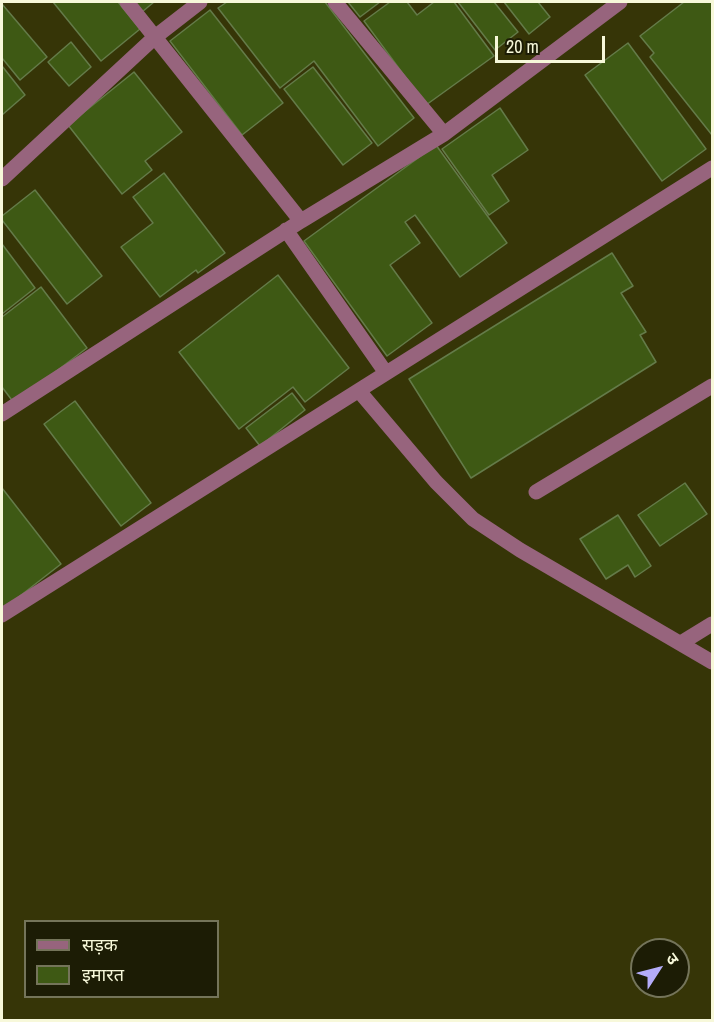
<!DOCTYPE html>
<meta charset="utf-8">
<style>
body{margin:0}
#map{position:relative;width:714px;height:1022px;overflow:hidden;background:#363507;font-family:"Archivo Narrow","Noto Sans Devanagari",sans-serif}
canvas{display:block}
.frame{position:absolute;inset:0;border:3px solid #f7f8da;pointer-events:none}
.legend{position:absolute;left:24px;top:920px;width:195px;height:78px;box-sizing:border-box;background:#1c1c05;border:2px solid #74745a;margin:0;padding:8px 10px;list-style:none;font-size:18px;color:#f7f8da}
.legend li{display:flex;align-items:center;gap:12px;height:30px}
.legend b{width:30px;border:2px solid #74745a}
.north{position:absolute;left:630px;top:938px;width:60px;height:60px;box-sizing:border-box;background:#1c1c05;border:2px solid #74745a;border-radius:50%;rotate:54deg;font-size:16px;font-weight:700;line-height:24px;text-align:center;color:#f7f8da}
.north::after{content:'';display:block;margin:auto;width:21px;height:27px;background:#b4acf9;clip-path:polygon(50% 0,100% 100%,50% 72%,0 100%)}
.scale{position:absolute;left:495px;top:36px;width:110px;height:27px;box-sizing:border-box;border:3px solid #f7f8da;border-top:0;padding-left:8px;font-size:18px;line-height:21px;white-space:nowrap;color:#f7f8da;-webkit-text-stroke:4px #1c1c05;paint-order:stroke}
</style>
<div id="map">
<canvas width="714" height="1022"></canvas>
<div class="frame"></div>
<ul class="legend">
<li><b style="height:8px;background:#97647d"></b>सड़क</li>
<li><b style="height:16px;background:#3e5914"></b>इमारत</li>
</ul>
<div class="north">उ</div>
<div class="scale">20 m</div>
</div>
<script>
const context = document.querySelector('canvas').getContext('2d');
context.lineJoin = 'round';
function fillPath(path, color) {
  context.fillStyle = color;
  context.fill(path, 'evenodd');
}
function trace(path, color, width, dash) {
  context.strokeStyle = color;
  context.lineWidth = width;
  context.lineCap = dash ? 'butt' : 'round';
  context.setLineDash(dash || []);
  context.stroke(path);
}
const building = new Path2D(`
 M 53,2 L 118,2 L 140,29 L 101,61 Z
 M 134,2 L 154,2 L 142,12 Z
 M 227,2 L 325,2 L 414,118 L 378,146 L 314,61 L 280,88 L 218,8 Z
 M 348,2 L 380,2 L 360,17 Z
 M 390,2 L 407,2 L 417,15 L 434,2 L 454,2 L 494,56 L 426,105 L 364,21 Z
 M 458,2 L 494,2 L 518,32 L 495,50 Z
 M 504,2 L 538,2 L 550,17 L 529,34 Z
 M 684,2 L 712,2 L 712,135 L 650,57 L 654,53 L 640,36 Z
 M 2,4 L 47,57 L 20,80 L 2,58 Z
 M 210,10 L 283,103 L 242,135 L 170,41 Z
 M 71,42 L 91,67 L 69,86 L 48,62 Z
 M 628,43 L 706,149 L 662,181 L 585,75 Z
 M 2,66 L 25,95 L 2,115 Z
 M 313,67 L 372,143 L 343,165 L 284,89 Z
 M 134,72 L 182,132 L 145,161 L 152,170 L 122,194 L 68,125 Z
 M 500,108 L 528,150 L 492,175 L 509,201 L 489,215 L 442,149 Z
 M 436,145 L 507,243 L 460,277 L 415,215 L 405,222 L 420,243 L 390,265 L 432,323 L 387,356 L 304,241 Z
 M 164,173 L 225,253 L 198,273 L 196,270 L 160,297 L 121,247 L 153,223 L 133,197 Z
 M 35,190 L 102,276 L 67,304 L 2,220 L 2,216 Z
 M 2,244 L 35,288 L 2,314 Z
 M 612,253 L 633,286 L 621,293 L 646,332 L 640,335 L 656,362 L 471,478 L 409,379 Z
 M 278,275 L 349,368 L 305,402 L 293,387 L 239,429 L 179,352 Z
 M 41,287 L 87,348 L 14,403 L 2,387 L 2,317 Z
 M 292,393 L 305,410 L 260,446 L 246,428 Z
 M 75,401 L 151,503 L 121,526 L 44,424 Z
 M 685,483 L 707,514 L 660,546 L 638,515 Z
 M 2,488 L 61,564 L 2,610 Z
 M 618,515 L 651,566 L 635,577 L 628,565 L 606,579 L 580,539 Z`);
fillPath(building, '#3e5914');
trace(building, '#647b49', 1.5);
trace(new Path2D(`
 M 536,492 L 712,386
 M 681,643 L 712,624`), '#97647d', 15);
trace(new Path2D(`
 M 335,2 L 444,134
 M 2,179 L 155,37 L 200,2
 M 301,221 L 444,134 L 620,2
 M 286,230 L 386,373
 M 359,391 L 436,482 L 473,519 L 520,550 L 712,662
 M 2,414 L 301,221 L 127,2
 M 2,615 L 712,168`), '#97647d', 15);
</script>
